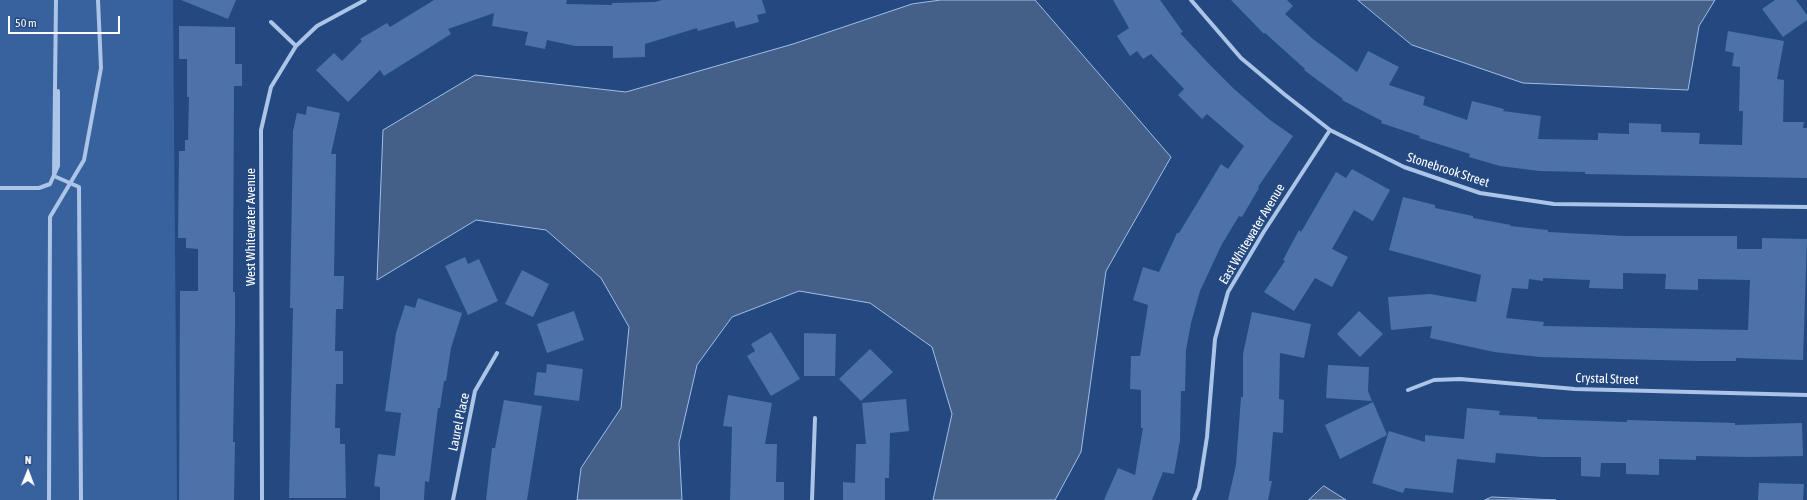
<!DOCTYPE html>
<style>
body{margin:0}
#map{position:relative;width:1807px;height:500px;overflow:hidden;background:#244981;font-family:"Asap Condensed",sans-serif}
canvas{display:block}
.north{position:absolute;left:8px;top:452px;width:40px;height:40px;-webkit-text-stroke:3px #244981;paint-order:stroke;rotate:1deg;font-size:11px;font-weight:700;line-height:16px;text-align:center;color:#fff}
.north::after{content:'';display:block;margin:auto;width:14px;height:18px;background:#fff;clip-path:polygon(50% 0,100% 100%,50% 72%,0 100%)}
.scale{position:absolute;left:8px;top:16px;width:112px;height:18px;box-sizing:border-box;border:2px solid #fff;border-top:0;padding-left:5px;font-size:12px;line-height:14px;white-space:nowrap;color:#fff;-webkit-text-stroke:3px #244981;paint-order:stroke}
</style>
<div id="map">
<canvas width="1807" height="500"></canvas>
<div class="north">N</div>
<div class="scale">50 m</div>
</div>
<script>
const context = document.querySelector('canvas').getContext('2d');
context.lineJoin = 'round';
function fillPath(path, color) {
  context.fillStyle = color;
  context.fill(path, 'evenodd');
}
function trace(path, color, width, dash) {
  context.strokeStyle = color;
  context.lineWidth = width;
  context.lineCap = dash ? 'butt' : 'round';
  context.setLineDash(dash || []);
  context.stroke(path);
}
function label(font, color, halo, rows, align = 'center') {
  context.font = font + ' "Asap Condensed",sans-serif';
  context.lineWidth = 3.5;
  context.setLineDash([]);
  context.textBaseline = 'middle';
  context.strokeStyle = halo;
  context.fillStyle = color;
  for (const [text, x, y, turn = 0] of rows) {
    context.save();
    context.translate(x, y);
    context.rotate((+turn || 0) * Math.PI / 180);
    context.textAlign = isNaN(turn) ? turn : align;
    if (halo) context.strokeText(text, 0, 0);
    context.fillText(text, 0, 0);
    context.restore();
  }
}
fillPath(new Path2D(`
 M 0,0 L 173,0 L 177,500 L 0,500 Z`), '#38629e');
const water = new Path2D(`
 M 941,0 L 1035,0 L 1171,157 L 1106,271 L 1081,452 L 1055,500 L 933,500 L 952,414 L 932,347 L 870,303 L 799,291 L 732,317 L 697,365 L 679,443 L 682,500 L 577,500 L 581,468 L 621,408 L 629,327 L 601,278 L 546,230 L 476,220 L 377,280 L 383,130 L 475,75 L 626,92 L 793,44 L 912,4 Z
 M 1358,0 L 1715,0 L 1699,26 L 1688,90 L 1523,83 L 1412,45 Z
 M 1324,486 L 1346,500 L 1309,500 Z
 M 1492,497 L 1556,500 L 1485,500 Z`);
fillPath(water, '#456088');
trace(water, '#9fbee8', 1);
fillPath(new Path2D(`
 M 181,0 L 236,0 L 228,19 Z
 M 434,0 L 567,0 L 566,4 L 612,5 L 612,3 L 655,2 L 662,0 L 762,0 L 766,13 L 757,15 L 759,22 L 736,28 L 734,21 L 698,31 L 697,28 L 645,44 L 645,57 L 613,58 L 613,46 L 575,46 L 547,40 L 545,49 L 525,45 L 528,32 L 492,26 L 494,13 L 448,29 L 451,34 L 384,76 L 380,70 L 348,102 L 316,70 L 334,53 L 342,61 L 362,41 L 360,39 L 387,23 L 390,27 Z
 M 1113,0 L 1160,0 L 1183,32 L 1180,33 L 1210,65 L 1233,88 L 1270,120 L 1293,136 L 1258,187 L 1259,188 L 1242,217 L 1239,216 L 1222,244 L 1200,291 L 1191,323 L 1186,350 L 1185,391 L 1181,391 L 1180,440 L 1174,474 L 1163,472 L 1152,500 L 1104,500 L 1118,468 L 1135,475 L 1143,428 L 1141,428 L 1141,390 L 1130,389 L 1131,356 L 1140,356 L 1148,305 L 1133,300 L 1143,267 L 1159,272 L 1177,233 L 1179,233 L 1221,164 L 1228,169 L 1244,146 L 1207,114 L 1202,119 L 1178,95 L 1184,89 L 1151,54 L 1143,59 L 1137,51 L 1130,56 L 1117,36 L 1129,28 Z
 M 1231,0 L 1287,0 L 1293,6 L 1285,14 L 1313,39 L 1357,72 L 1368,51 L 1399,67 L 1389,85 L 1425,97 L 1423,105 L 1467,120 L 1472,101 L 1504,109 L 1503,111 L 1541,116 L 1538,139 L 1598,140 L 1598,133 L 1629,134 L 1629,123 L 1661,124 L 1661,132 L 1700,133 L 1699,144 L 1742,145 L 1743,111 L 1739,111 L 1740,67 L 1732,66 L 1734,53 L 1725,51 L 1728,31 L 1784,41 L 1777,79 L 1784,80 L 1783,122 L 1804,122 L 1803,128 L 1807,128 L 1807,178 L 1585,174 L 1585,172 L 1539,171 L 1500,166 L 1469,157 L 1470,154 L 1419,138 L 1420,136 L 1381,123 L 1382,121 L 1342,100 L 1343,99 L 1304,70 L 1305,69 L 1265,33 L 1264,34 Z
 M 1775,0 L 1796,0 L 1807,15 L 1807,20 L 1783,37 L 1762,9 Z
 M 179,26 L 235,27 L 235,64 L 242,64 L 242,86 L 234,86 L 233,292 L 235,292 L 235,330 L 233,442 L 235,442 L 234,500 L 179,500 L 180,291 L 198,291 L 198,249 L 186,248 L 186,238 L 178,238 L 179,151 L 185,151 L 185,140 L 188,140 L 189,97 L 187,97 L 187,59 L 179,59 Z
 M 307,106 L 340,113 L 331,154 L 336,154 L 334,276 L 344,276 L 343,309 L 336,309 L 335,351 L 343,351 L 343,384 L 336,384 L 335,428 L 340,428 L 340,444 L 345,444 L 346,498 L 289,498 L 293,308 L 290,308 L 293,131 L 297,113 L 306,115 Z
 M 1352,169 L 1390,190 L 1373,221 L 1354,210 L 1332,249 L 1348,257 L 1332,287 L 1315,278 L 1294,311 L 1264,292 L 1285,261 L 1283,260 L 1299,230 L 1301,232 L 1336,172 L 1346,178 Z
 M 1403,197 L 1435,205 L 1435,208 L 1473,216 L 1473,218 L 1511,225 L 1510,226 L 1548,230 L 1548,232 L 1624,236 L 1737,236 L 1737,249 L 1762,249 L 1762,238 L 1807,239 L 1803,360 L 1736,358 L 1736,361 L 1698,361 L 1540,357 L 1494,352 L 1430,338 L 1432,326 L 1391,330 L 1388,297 L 1430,294 L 1476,302 L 1481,275 L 1389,250 ZM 1623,273 L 1666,274 L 1665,289 L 1698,290 L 1698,279 L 1750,280 L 1748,330 L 1543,326 L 1544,322 L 1506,318 L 1512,288 L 1528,289 L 1529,279 L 1543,281 L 1543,278 L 1590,280 L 1589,288 L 1623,289 Z
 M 465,257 L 468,264 L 479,259 L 498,301 L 468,315 L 445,266 Z
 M 522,270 L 549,284 L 533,317 L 505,304 Z
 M 418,298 L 462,313 L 451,348 L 446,381 L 444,381 L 440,408 L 438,408 L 429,482 L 425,481 L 424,500 L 380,500 L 380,487 L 374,486 L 378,454 L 395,456 L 401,413 L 385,411 L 396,333 L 405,305 L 415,308 Z
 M 574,311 L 584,340 L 547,353 L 537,324 Z
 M 1359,311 L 1383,334 L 1360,357 L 1337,334 Z
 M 1252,312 L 1311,324 L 1304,358 L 1280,353 L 1279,399 L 1284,400 L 1283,433 L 1273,432 L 1269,481 L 1272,481 L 1268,500 L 1228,500 L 1236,465 L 1241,397 L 1243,397 L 1243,354 Z
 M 771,332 L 800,379 L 771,396 L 747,356 L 755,351 L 751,344 Z
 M 804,333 L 836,334 L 835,376 L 804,376 Z
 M 870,349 L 893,372 L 861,401 L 839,379 Z
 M 547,364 L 583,369 L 579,401 L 534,395 L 537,372 L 546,373 Z
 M 1328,365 L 1369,367 L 1368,391 L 1372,401 L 1326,398 Z
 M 728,395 L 772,403 L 765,444 L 777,444 L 776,482 L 784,482 L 784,500 L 730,500 L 732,427 L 723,426 Z
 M 906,399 L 909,431 L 890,433 L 889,478 L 885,478 L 885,500 L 843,500 L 843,482 L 855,483 L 856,444 L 866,444 L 862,403 Z
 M 504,400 L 542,406 L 527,500 L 486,500 L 492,448 L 495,448 Z
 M 1373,402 L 1387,435 L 1340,459 L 1325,425 Z
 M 1467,408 L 1500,411 L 1499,415 L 1537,417 L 1537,419 L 1627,422 L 1627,420 L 1660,421 L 1735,423 L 1735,425 L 1802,423 L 1803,456 L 1749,457 L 1696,456 L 1696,460 L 1659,459 L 1659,475 L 1626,474 L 1626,463 L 1601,463 L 1600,477 L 1581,476 L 1581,457 L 1542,457 L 1496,453 L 1495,463 L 1457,459 L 1453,493 L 1405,488 L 1403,493 L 1372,483 L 1389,431 L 1425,442 L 1425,435 L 1464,439 Z
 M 1759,483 L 1804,484 L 1803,500 L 1758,500 Z`), '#4c72a9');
trace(new Path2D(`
 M 56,0 L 54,176 L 79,187 L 81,500
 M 1191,0 L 1241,58 L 1284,94 L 1330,130 L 1404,167 L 1480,193 L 1554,204 L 1807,207
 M 271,22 L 296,46
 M 0,188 L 39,188 L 50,184 L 58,166 L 58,91
 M 1408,390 L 1434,380 L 1460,379 L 1575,389 L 1807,395
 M 49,500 L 50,217 L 84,160 L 101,68 L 98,0
 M 262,500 L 261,130 L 271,87 L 296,46 L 317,26 L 365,0
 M 453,500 L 475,391 L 497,353
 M 812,500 L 815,418
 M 1194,500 L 1199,488 L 1207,437 L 1215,339 L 1228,292 L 1263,233 L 1330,130`), '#abc4e7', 4);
label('13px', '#fff', '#244981', [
 ["Stonebrook Street",1448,170,18],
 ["West Whitewater Avenue",251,227,-90],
 ["East Whitewater Avenue",1252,234,-59],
 ["Crystal Street",1607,379,2],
 ["Laurel Place",459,422,-78]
]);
</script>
